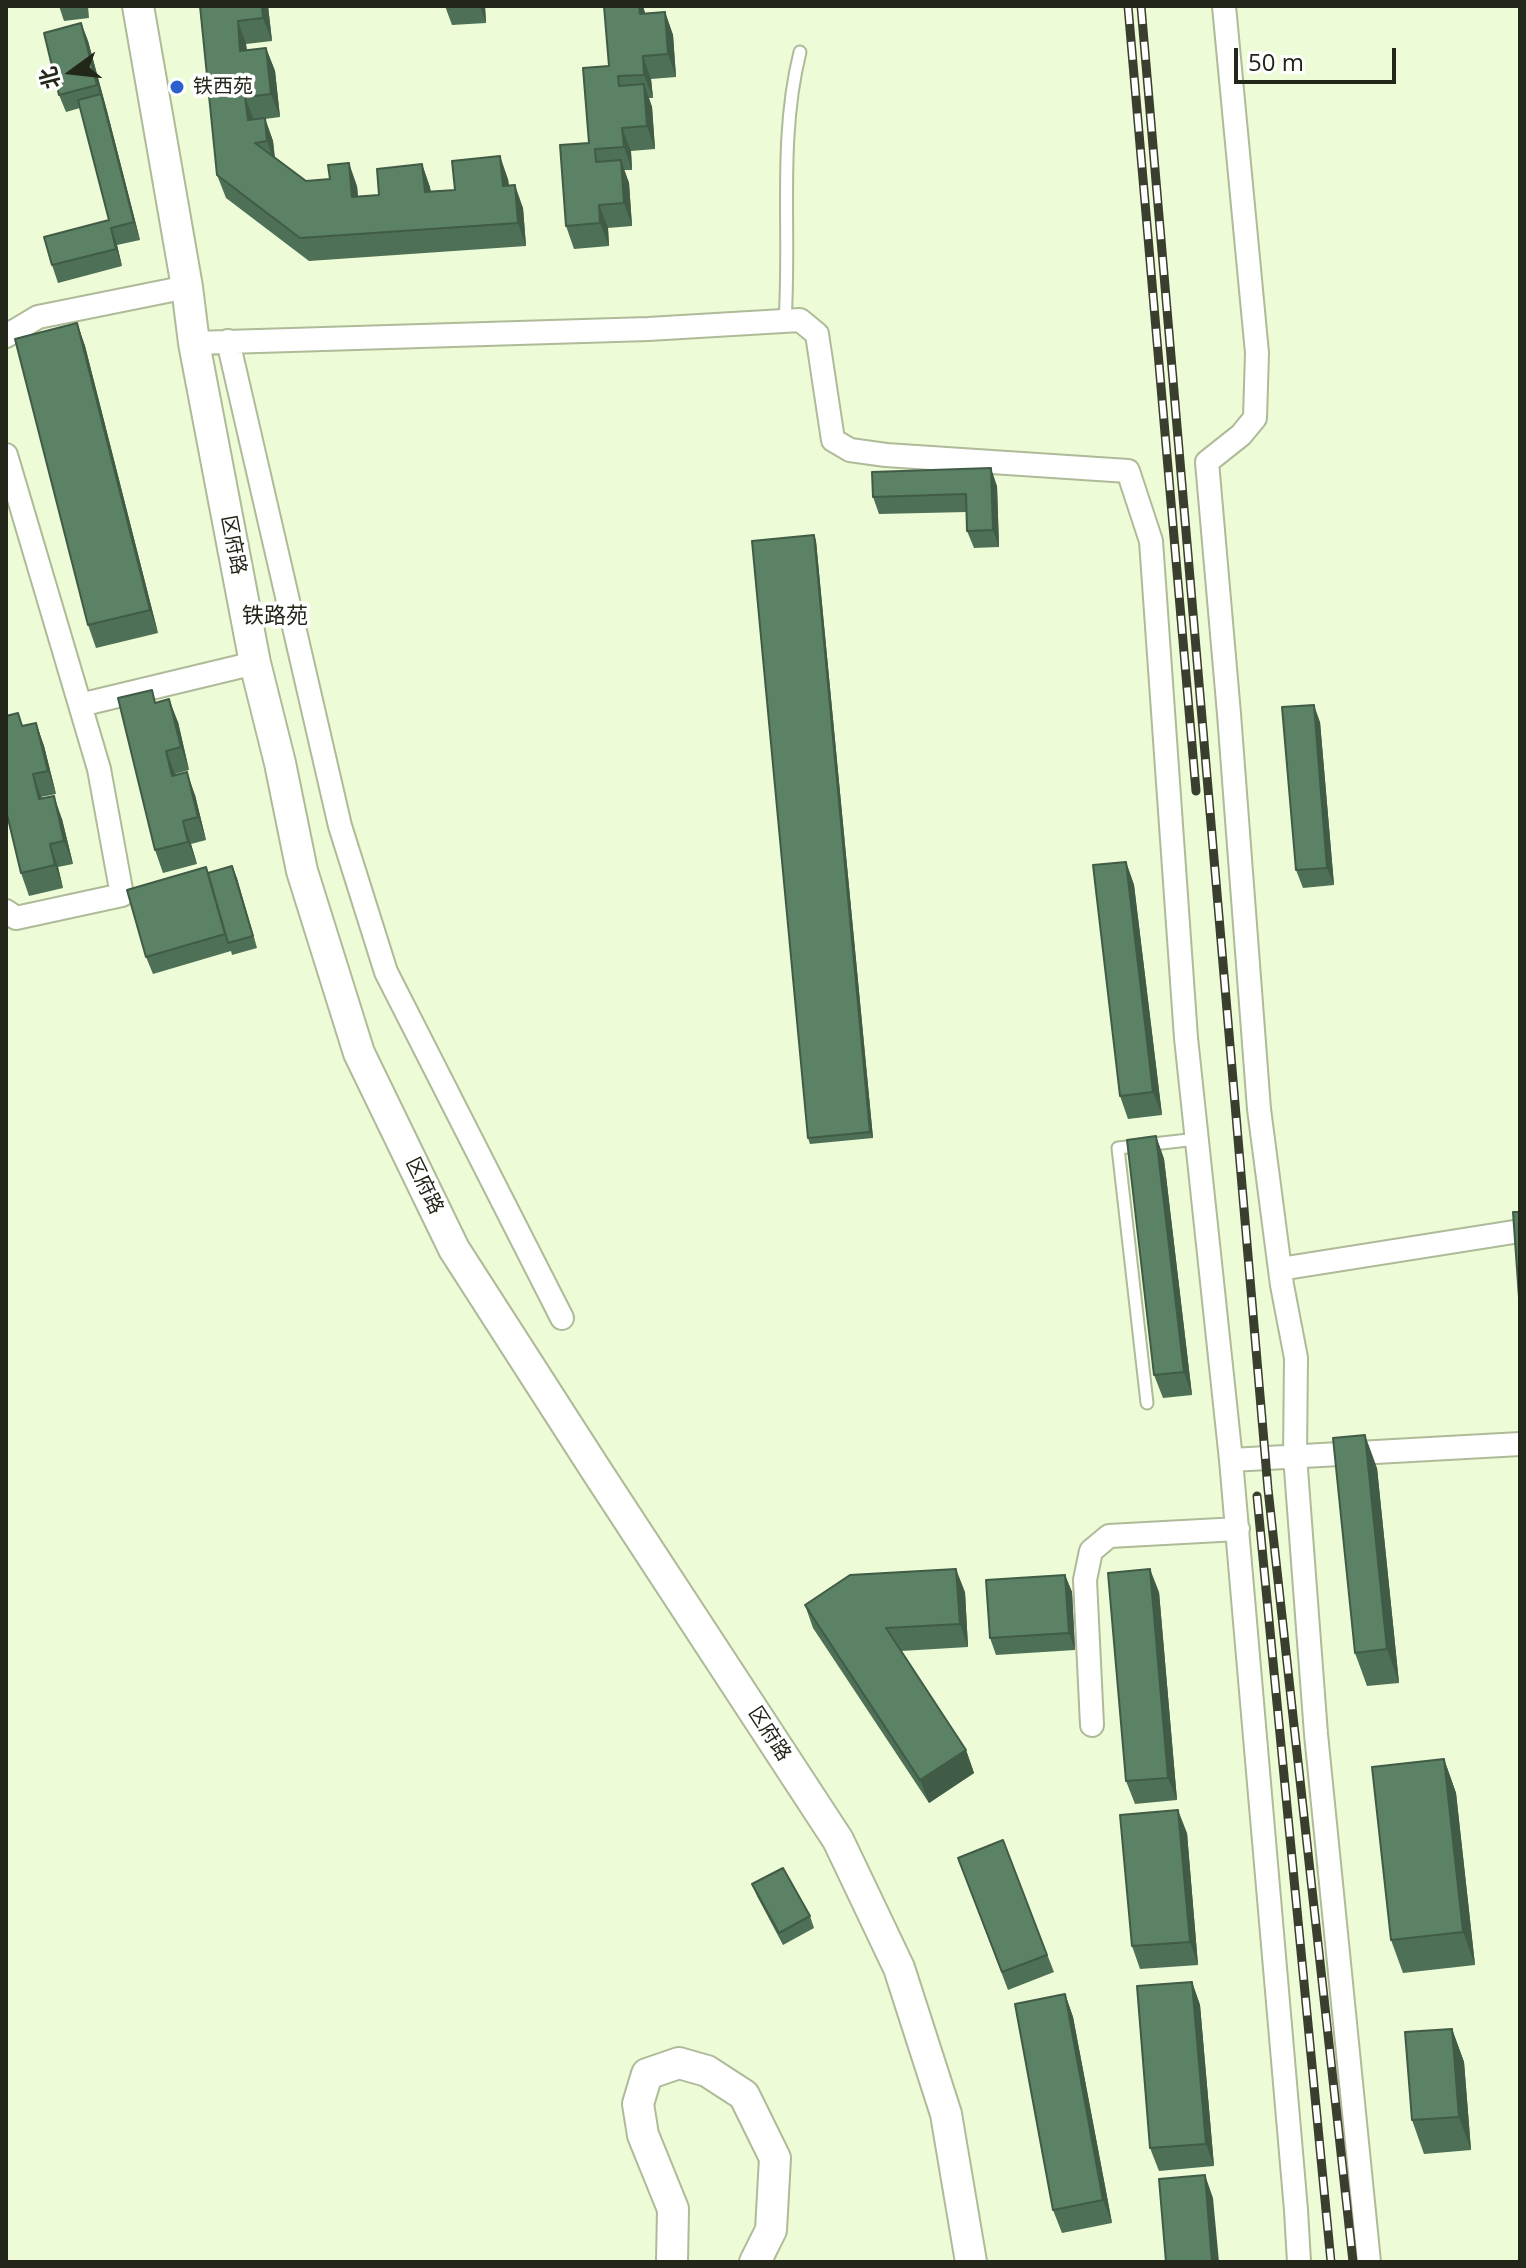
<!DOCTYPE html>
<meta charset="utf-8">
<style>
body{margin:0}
#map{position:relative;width:1526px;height:2268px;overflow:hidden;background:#eefbd7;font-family:"Open Sans","Noto Sans SC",sans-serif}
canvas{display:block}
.frame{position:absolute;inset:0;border:8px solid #23271a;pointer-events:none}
.north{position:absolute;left:32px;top:32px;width:80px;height:80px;-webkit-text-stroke:6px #fff;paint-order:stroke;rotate:255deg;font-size:22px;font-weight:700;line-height:32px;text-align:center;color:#23271a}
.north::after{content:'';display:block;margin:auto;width:28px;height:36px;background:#23271a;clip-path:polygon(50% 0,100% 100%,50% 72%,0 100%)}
.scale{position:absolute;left:1234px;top:48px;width:162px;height:36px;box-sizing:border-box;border:4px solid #23271a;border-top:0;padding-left:10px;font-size:24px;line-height:28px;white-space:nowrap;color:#23271a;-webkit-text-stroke:6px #fff;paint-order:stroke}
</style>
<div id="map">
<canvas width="1526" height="2268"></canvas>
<div class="frame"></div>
<div class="north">北</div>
<div class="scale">50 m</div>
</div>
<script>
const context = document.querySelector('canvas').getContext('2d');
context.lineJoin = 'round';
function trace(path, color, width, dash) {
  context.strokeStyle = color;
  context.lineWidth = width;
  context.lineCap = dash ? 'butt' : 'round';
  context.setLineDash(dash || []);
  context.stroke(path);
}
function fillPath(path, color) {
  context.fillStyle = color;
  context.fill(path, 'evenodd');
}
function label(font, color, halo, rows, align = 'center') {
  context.font = font + ' "Open Sans","Noto Sans SC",sans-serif';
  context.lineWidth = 7;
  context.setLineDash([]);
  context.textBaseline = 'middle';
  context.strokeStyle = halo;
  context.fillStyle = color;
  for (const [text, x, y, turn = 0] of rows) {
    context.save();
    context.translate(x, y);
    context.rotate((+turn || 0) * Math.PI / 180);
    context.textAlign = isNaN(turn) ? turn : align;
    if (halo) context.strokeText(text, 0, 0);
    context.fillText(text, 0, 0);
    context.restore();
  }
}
const service = new Path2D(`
 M 785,321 C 791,231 778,140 800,52
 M 1147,1403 L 1118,1148 L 1197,1139`);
const minor = new Path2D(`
 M 1224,6 L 1257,353 L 1255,418 L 1241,435 L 1207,462 L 1229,714 L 1259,1109 L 1282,1285 L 1296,1358 L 1295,1456 L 1316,1734 L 1369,2262
 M 6,336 L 38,317 L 187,287
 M 228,341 L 340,826 L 386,972 L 562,1318
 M 194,343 L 648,329 L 800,320 L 817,334 L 833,440 L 850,450 L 886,455 L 1128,471 L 1151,541 L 1186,1038 L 1231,1460 L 1296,2210 L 1299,2262
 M 6,455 L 99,769 L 122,895 L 16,918 L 6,911
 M 80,705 L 255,663
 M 1280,1269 L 1520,1231
 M 1231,1460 L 1520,1444
 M 1092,1725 L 1085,1580 L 1091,1551 L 1109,1536 L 1238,1529`);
const secondary = new Path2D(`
 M 138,6 L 187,287 L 194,343 L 255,663 L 280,763 L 302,871 L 359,1053 L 454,1249 L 596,1470 L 838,1840 L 899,1968 L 946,2114 L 971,2262
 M 672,2262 L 673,2209 L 643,2135 L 638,2104 L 647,2074 L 679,2063 L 707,2071 L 744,2095 L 775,2158 L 771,2230 L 755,2262`);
trace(service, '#aeba98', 15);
trace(minor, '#aeba98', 26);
trace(secondary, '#aeba98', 34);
trace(service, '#fff', 11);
trace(minor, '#fff', 22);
trace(secondary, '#fff', 30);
const rail = new Path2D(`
 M 1128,6 L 1196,791
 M 1141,6 L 1268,1489 L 1353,2262
 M 1257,1496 L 1331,2262`);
trace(rail, '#393e2e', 9);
trace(rail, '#fff', 6, [18]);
fillPath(new Path2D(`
 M 59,6 L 88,6 L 89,18 L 64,21 Z
 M 200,6 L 268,6 L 272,41 L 246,44 L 247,50 L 266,48 L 275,71 L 280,117 L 265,119 L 273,141 L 275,157 L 306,181 L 357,186 L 358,197 L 379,195 L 422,164 L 431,191 L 455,190 L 508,179 L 509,186 L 523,208 L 526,246 L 309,261 L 226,198 L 217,175 Z
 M 445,6 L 485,6 L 486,23 L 452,25 Z
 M 604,6 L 643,6 L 645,13 L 665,12 L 673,35 L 676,77 L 651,79 L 653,98 L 649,98 L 652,107 L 655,149 L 631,151 L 632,170 L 624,170 L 629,183 L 632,226 L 608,228 L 609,246 L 574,249 L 566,226 L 609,66 Z
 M 81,23 L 88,41 L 107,111 L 140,240 L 117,245 L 122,266 L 58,283 L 52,265 L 109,220 L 80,108 L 66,112 L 59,95 Z
 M 77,323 L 85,346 L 158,633 L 96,648 L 88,625 Z
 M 997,486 L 999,547 L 974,548 L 967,531 L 967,512 L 879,514 L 873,497 Z
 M 814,535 L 816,541 L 873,1138 L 810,1144 L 808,1138 Z
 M 156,702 L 178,722 L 189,770 L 175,774 L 175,775 L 195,795 L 206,840 L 191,844 L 197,864 L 163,873 L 155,850 Z
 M 1320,722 L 1334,885 L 1303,888 L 1296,870 Z
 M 36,723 L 44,746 L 56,794 L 41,797 L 42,798 L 62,819 L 73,864 L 58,867 L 63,888 L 29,896 L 21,873 L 23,726 Z
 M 1126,862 L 1134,885 L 1162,1115 L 1128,1119 L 1120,1096 Z
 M 232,866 L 257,948 L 232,955 L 231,951 L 153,974 L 146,957 L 208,873 Z
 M 1156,1136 L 1164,1159 L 1192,1395 L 1163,1398 L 1154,1375 Z
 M 1377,1468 L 1399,1683 L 1367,1686 L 1355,1653 Z
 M 1065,1575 L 1072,1592 L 1075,1650 L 996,1655 L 990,1638 Z
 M 965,1592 L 968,1647 L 901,1651 L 966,1750 L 974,1773 L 929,1803 L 813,1628 L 805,1605 Z
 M 1159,1592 L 1177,1800 L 1135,1804 L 1126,1781 Z
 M 1444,1759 L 1456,1793 L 1475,1965 L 1403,1973 L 1391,1940 Z
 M 1187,1833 L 1198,1965 L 1140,1969 L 1132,1946 Z
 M 1003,1840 L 1054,1972 L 1008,1990 L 958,1858 Z
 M 752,1884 L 810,1916 L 814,1928 L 783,1945 L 757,1896 Z
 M 1192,1982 L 1200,2005 L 1214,2166 L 1159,2171 L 1150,2148 Z
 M 1065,1994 L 1073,2017 L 1112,2223 L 1062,2233 L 1053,2210 Z
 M 1452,2029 L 1464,2062 L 1471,2150 L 1424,2154 L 1412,2120 Z`), '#4e7056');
fillPath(new Path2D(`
 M 262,6 L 268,6 L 272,41 L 263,18 Z
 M 480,6 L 485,6 L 486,23 Z
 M 639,6 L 643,6 L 646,17 L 640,14 Z
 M 665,12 L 673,35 L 676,77 L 668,54 Z
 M 238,21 L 246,44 L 249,74 L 240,51 Z
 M 81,23 L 88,41 L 107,111 L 140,240 L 134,222 Z
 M 266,48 L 275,71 L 280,117 L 271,94 Z
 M 643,56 L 651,79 L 653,98 L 644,75 Z
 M 644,84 L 652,107 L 655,149 L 647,126 Z
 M 245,97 L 254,120 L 248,120 Z
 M 265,118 L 273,141 L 275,164 L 267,141 Z
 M 622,128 L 631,151 L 632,170 L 624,147 Z
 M 500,156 L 508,179 L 512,209 L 503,186 Z
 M 621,160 L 629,183 L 632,226 L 624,203 Z
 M 349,163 L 357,186 L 360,220 L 352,197 Z
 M 422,164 L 430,187 L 433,215 L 425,192 Z
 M 515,185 L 523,208 L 526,246 L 518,223 Z
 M 599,205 L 608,228 L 609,246 L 600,223 Z
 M 111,228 L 117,245 L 122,266 L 116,249 Z
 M 77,323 L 85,346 L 158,633 L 150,610 Z
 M 991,468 L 997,486 L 999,547 L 993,530 Z
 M 814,535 L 816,541 L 873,1138 L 870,1132 Z
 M 169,699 L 178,722 L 189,770 L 181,747 Z
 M 1314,705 L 1320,722 L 1334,885 L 1327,868 Z
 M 36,723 L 44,746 L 56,794 L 48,771 Z
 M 166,751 L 175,774 L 180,799 L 172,776 Z
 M 187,772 L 195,795 L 206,840 L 198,817 Z
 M 33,774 L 41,797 L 47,822 L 39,799 Z
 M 54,796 L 62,819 L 73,864 L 64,841 Z
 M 183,821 L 191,844 L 197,864 L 188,842 Z
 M 50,844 L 58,867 L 63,888 L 55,865 Z
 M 1126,862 L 1134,885 L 1162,1115 L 1153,1092 Z
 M 232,866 L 237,878 L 257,948 L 253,936 Z
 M 1156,1136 L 1164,1159 L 1192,1395 L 1184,1372 Z
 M 1365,1435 L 1377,1468 L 1399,1683 L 1387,1649 Z
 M 956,1569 L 965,1592 L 968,1647 L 960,1624 Z
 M 1150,1569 L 1159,1592 L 1177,1800 L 1168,1778 Z
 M 1065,1575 L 1072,1592 L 1075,1650 L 1069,1633 Z
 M 966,1750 L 974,1773 L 929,1803 L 920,1780 Z
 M 1444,1759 L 1456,1793 L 1475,1965 L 1463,1932 Z
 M 1178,1810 L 1187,1833 L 1198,1965 L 1190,1942 Z
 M 1192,1982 L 1200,2005 L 1214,2166 L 1206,2144 Z
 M 1065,1994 L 1073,2017 L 1112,2223 L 1103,2200 Z
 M 1452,2029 L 1464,2062 L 1471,2150 L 1459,2117 Z
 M 1205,2175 L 1213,2198 L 1219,2262 L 1212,2262 Z`), '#405b46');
const building = new Path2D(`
 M 200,6 L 262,6 L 263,18 L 238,21 L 240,51 L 266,48 L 271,94 L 245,97 L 248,120 L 265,118 L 267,141 L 255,143 L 306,181 L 330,179 L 328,165 L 349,163 L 352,197 L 379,195 L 377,169 L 422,164 L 425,192 L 455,190 L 452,161 L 500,156 L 503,186 L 515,185 L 518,223 L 300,238 L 217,175 Z
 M 604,6 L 639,6 L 640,14 L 665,12 L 668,54 L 643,56 L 644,75 L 618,76 L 619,86 L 644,84 L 647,126 L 622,128 L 624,147 L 595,149 L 596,162 L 621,160 L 624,203 L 599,205 L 600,223 L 566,226 L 560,145 L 589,143 L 583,68 L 609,66 Z
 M 81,23 L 97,85 L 59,95 L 44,33 Z
 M 101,94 L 134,222 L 111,228 L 116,249 L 52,265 L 44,237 L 109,220 L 78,100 Z
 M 77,323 L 150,610 L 88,625 L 15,339 Z
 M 991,468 L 993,530 L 967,531 L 966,494 L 873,497 L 872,472 Z
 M 814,535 L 870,1132 L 808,1138 L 752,541 Z
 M 152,690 L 155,703 L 169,699 L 181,747 L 166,751 L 172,776 L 187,772 L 198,817 L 183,821 L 188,842 L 155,850 L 118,698 Z
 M 1314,705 L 1327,868 L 1296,870 L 1282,707 Z
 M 18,713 L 22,726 L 36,723 L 48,771 L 33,774 L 39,799 L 54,796 L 64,841 L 50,844 L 55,865 L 21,873 L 6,810 L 6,716 Z
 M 1126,862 L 1153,1092 L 1120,1096 L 1093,865 Z
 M 232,866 L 253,936 L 228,943 L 208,873 Z
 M 206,867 L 225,934 L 146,957 L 127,890 Z
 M 1156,1136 L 1184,1372 L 1154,1375 L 1127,1140 Z
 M 1513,1212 L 1520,1212 L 1520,1312 Z
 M 1365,1435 L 1387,1649 L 1355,1653 L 1333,1438 Z
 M 956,1569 L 960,1624 L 886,1628 L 966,1750 L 920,1780 L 805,1605 L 850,1575 Z
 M 1150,1569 L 1168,1778 L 1126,1781 L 1108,1573 Z
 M 1065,1575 L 1069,1633 L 990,1638 L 986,1580 Z
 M 1444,1759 L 1463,1932 L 1391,1940 L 1372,1767 Z
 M 1178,1810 L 1190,1942 L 1132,1946 L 1120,1815 Z
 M 1003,1840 L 1047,1955 L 1002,1972 L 958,1858 Z
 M 783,1868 L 810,1916 L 779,1933 L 752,1884 Z
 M 1192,1982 L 1206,2144 L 1150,2148 L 1137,1986 Z
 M 1065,1994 L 1103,2200 L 1053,2210 L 1015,2004 Z
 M 1452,2029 L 1459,2117 L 1412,2120 L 1405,2032 Z
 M 1205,2175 L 1212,2262 L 1166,2262 L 1159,2179 Z`);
fillPath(building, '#5b8264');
trace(building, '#405b46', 2);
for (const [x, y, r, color] of [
 [177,87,8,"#2d60cf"]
]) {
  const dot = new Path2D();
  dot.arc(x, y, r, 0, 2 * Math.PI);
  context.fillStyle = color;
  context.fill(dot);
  trace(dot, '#fff', 3);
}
label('20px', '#23271a', '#fff', [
 ["铁西苑",193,87]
], 'left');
label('20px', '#23271a', '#fff', [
 ["区府路",233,545,79],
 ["区府路",424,1186,64],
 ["区府路",769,1734,57]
]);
label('22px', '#23271a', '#fff', [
 ["铁路苑",275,617]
]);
</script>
